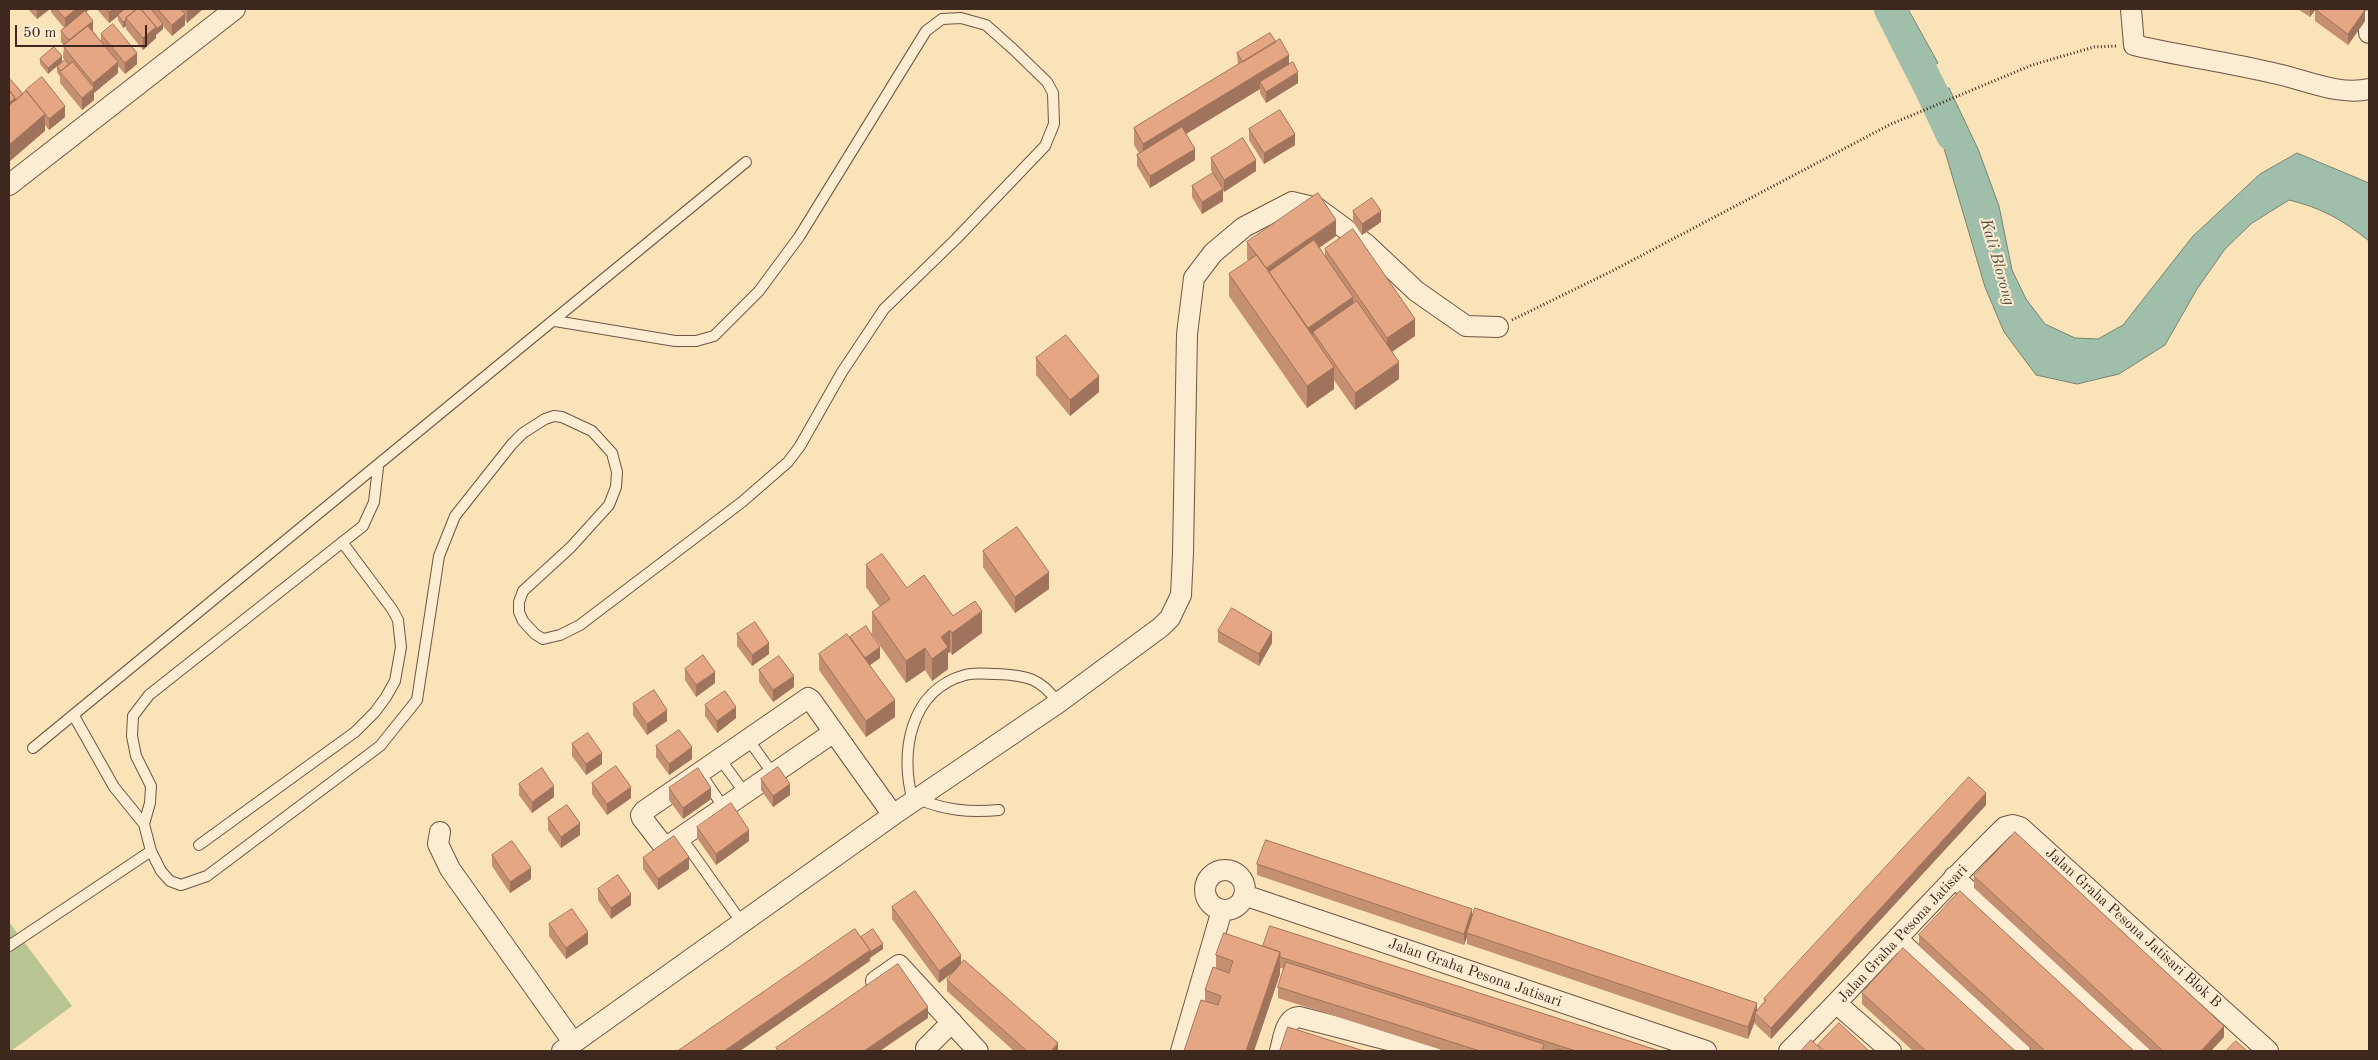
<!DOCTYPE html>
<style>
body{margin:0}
#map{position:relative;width:2378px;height:1060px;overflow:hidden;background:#fae2b9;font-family:"Old Standard TT",serif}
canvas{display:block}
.frame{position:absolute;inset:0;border:10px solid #3e281e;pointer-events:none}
.scale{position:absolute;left:15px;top:25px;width:132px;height:22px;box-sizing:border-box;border:2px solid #3e281e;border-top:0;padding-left:6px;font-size:15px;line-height:18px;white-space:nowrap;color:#3e281e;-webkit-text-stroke:4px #fcecd2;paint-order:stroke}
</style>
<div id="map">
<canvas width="2378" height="1060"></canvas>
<div class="frame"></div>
<div class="scale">50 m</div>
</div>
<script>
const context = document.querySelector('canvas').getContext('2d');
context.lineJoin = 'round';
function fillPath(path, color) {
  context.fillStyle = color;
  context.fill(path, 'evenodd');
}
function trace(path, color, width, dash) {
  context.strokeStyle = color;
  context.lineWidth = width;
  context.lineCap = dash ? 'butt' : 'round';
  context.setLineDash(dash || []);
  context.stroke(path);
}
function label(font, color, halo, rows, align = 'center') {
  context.font = font + ' "Old Standard TT",serif';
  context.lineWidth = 4;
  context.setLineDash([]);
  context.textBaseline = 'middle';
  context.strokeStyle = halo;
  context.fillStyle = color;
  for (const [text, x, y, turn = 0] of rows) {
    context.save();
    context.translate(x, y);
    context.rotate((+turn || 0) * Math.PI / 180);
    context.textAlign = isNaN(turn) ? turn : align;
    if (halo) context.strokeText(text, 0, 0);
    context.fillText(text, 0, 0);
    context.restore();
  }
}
fillPath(new Path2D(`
 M 9,922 L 72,1006 L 11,1051 L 9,1051 Z`), '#b9c493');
const water = new Path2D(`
 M 1874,9 L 1908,9 L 1938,63 L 1915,76 Z
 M 1949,88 L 1978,149 L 1999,206 L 2012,270 L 2026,299 L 2045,324 L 2075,338 L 2098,339 L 2123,325 L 2193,236 L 2260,174 L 2297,153 L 2369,183 L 2369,241 C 2343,220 2322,208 2289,200 L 2252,223 L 2225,249 L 2197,289 L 2165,345 L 2119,374 L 2077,384 L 2036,375 L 2004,332 L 1985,287 L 1941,138 L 1922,102 Z`);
fillPath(water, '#9fbfaa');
trace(water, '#788372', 1);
trace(new Path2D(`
 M 1890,9 L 1930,88 L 1952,135`), '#9fbfaa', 32);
const service = new Path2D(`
 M 74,716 L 114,787 L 144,824 L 151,851 L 161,871 L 170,881 L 181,885 L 207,876 L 380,746 L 417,700 L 439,556 L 455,516 L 512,444 L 523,433 L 545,419 L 554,416 L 562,417 L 592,431 L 612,453 L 617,472 L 616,487 L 609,505 L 571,547 L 523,591 L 519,602 L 519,612 L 523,621 L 535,634 L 543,639 L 560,635 L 580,625 L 742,502 L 788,462 L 800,446 L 842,372 L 884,309 L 956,239 L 1045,146 L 1054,124 L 1053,93 L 1047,82 L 1013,49 L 986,25 L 961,18 L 942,19 L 926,31 L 799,237 L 759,291 L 714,336 L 696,341 L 675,341 L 555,321
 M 748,739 L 773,774
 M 33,748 L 746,162
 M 720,759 L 745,793
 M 705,780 L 724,808
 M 918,799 C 945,810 969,813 999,810
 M 913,801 C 899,753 910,690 965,675 C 975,672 987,674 996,674 C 1026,675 1041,678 1058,703
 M 144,824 L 150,803 L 151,786 L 136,756 L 132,736 L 133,716 L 149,695 L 363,526 L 374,502 L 378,467
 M 681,837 L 742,923
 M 199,845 L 355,732 L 375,712 L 386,697 L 395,681 L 401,647 L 398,620 L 392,609 L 342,542
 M 9,946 L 151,851`);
const minor = new Path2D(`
 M 2131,9 L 2134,45 C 2180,56 2227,62 2273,73 C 2303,79 2338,96 2369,89
 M 2369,20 L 2369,33
 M 9,185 L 235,9
 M 834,732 L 668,846 L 662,844 L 642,818 L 641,815 L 644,811 L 808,698 L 811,700 L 893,815
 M 440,832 L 438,844 L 450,869 L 573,1042
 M1205 890a20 20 0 1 1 40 0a20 20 0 1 1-40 0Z
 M 1954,877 L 2141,1051
 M 1244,895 L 1706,1051
 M 1897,939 L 2020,1051
 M 876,981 L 899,965 L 978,1051
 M 1837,1004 L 1891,1051
 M 926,1048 L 952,1022
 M 562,1051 L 893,815 L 1058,703 L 1161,627 L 1170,618 L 1181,595 L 1183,553 L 1187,334 L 1194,278 L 1213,253 L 1244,227 L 1292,202 L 1317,208 L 1366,244 L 1416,291 L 1466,326 L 1498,327
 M 1181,1051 L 1222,910
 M 1280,1051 C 1283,1040 1285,1018 1299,1017 L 1431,1051
 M 1789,1051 C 1863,978 1931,899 2005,827 L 2013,825 L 2020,827 L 2268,1051`);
trace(service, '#6d5645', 12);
trace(minor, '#6d5645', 22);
trace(new Path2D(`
 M 1512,320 L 1614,270 L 1891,124 L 2032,65 L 2094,47 L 2116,46`), '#3e281e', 3, [1, 2.5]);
trace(service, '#fcecd2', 10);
trace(minor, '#fcecd2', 20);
fillPath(new Path2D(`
 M 28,9 L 50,9 L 37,19 Z
 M 51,9 L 90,9 L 86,12 L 93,31 L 101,41 L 101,34 L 137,64 L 125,74 L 118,66 L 118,73 L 94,93 L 94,100 L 82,110 L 60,83 L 60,77 L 57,72 L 57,67 L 65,60 L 63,58 L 64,46 L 61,42 L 61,31 L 64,28 L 51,12 Z
 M 97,9 L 203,9 L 187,23 L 185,20 L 185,25 L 172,36 L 163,26 L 163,29 L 156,35 L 156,38 L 143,50 L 126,29 L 126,26 L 123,28 L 118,20 L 118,16 L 109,23 Z
 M 2298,9 L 2363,9 L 2365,21 L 2348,45 L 2315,21 L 2315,10 L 2310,17 Z
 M 54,47 L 48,74 L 40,64 L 40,59 Z
 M 1237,53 L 1289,65 L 1298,83 L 1266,103 L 1260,93 L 1260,89 L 1186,134 L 1195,160 L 1150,188 L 1137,166 L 1137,155 L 1139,153 L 1134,145 L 1134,128 L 1238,65 Z
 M 26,90 L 65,117 L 49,130 L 45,125 L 45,131 L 23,94 L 26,91 Z
 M 1249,129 L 1295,145 L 1264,164 L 1249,140 Z
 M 1211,158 L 1256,171 L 1224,192 L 1223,191 L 1223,201 L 1202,214 L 1192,197 L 1192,186 L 1213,174 L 1211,170 Z
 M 1353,211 L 1381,222 L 1362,235 L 1353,222 Z
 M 1336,236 L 1319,248 L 1325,257 L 1325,249 L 1415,336 L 1392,352 L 1399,379 L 1355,410 L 1334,380 L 1334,389 L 1307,408 L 1229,296 L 1229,274 L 1249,261 L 1247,259 L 1247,242 Z
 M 1036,358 L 1099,392 L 1070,416 L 1036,375 Z
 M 983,551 L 1049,589 L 1015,613 L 983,567 Z
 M 866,565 L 907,588 L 982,633 L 952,655 L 950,652 L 948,653 L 948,669 L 932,681 L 925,670 L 906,683 L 872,634 L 872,612 L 880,607 L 866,587 Z
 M 1218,631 L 1272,643 L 1259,666 L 1218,642 Z
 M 737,634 L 769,654 L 752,666 L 737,646 Z
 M 850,637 L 880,658 L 870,665 L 895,717 L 866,737 L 819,670 L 819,654 Z
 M 685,669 L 715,683 L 696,697 L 685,680 Z
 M 759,670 L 794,687 L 773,702 L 759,682 Z
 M 633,704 L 667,721 L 647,735 L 633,715 Z
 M 705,705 L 736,718 L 717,733 L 705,716 Z
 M 572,744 L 602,764 L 586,775 L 572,756 Z
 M 656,746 L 692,759 L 669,775 L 656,757 Z
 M 761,779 L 790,795 L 773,807 L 761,790 Z
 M 592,783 L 631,798 L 607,815 L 592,794 Z
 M 519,784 L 554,797 L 532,813 L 519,795 Z
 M 669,788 L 711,799 L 683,819 L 669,800 Z
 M 1986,805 L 1771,1039 L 1755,1024 L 1755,1021 L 1748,1039 L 1467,944 L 1467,937 L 1464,945 L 1257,875 L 1257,864 L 1472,916 L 1757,1010 L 1764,1002 L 1764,999 Z
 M 548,818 L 580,835 L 561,848 L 548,830 Z
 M 697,827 L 749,841 L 716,865 L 697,838 Z
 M 492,855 L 531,879 L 510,893 L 492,866 Z
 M 643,858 L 689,869 L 658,890 L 643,869 Z
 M 1974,876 L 2224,1037 L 2211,1051 L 2151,1051 L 1974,888 Z
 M 598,889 L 631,905 L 611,919 L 598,900 Z
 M 892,907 L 961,963 L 1058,1051 L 1014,1051 L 947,991 L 947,980 L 954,972 L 939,983 L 892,919 Z
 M 549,924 L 588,944 L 566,959 L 549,936 Z
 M 1919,935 L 2134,1051 L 2033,1051 L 1919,946 Z
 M 1263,946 L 1660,1051 L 1445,1051 L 1278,998 L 1278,987 L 1284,969 L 1280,968 L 1280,974 L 1254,1051 L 1184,1051 L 1205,1001 L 1205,990 L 1216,968 L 1216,955 Z
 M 1862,993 L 2015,1051 L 1913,1051 L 1862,1004 Z`), '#c58f72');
fillPath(new Path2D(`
 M 37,9 L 50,9 L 37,19 Z
 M 76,9 L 90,9 L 65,29 L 65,18 Z
 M 113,9 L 126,9 L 118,15 L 118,16 L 109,23 L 109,12 Z
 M 190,9 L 203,9 L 187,23 L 187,11 Z
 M 2310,9 L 2316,9 L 2310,17 Z
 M 2365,10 L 2365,21 L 2348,45 L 2348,34 Z
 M 185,14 L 185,25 L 172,36 L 172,25 Z
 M 126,20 L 126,26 L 123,28 L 123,22 Z
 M 93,21 L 93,32 L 69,52 L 69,40 Z
 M 163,24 L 163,29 L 156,35 L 156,38 L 143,50 L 143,38 L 156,27 Z
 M 137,53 L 137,64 L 125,74 L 125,63 Z
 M 1289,55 L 1289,71 L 1260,82 L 1260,89 L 1143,160 L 1143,144 Z
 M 62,56 L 62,62 L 48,74 L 48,68 Z
 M 118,62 L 118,73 L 94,93 L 94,100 L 82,110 L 82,98 L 93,90 L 93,83 Z
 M 1298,72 L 1298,83 L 1266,103 L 1266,92 Z
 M 15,98 L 15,109 L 9,114 L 9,103 Z
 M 65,106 L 65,117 L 49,130 L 49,119 Z
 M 45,114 L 45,131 L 9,162 L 9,145 Z
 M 1295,134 L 1295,145 L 1264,164 L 1264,153 Z
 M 1195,149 L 1195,160 L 1150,188 L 1150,176 Z
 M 1256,160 L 1256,171 L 1224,192 L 1224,180 Z
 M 1223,189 L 1223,201 L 1202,214 L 1202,202 Z
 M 1381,211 L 1381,222 L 1362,235 L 1362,224 Z
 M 1336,220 L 1336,236 L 1273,280 L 1266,269 Z
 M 1353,297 L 1353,314 L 1313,332 L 1313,342 L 1307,329 Z
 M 1415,319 L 1415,336 L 1387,355 L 1387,338 Z
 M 1399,362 L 1399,379 L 1355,410 L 1355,393 Z
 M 1334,367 L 1334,389 L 1307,408 L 1307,386 Z
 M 1099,376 L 1099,392 L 1070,416 L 1070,400 Z
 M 1049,572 L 1049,589 L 1015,613 L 1015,597 Z
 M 982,611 L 982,633 L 952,655 L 952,633 Z
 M 950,630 L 950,652 L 948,653 L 948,669 L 932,681 L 932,659 L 941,637 Z
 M 1272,632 L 1272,643 L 1259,666 L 1259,654 Z
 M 769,643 L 769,654 L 752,666 L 752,655 Z
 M 880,647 L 880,658 L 863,670 L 863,659 Z
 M 925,648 L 925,670 L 906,683 L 906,661 Z
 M 715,672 L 715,683 L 696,697 L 696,685 Z
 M 794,676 L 794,687 L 773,702 L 773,690 Z
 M 895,700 L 895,717 L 866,737 L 866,721 Z
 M 736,707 L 736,718 L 717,733 L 717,721 Z
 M 667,710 L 667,721 L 647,735 L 647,724 Z
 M 692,747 L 692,759 L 669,775 L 669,764 Z
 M 602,753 L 602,764 L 586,775 L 586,764 Z
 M 790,784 L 790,795 L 773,807 L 773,796 Z
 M 554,786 L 554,797 L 532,813 L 532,802 Z
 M 631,787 L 631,798 L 607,815 L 607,804 Z
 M 711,788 L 711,799 L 683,819 L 683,808 Z
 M 1986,793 L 1986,805 L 1771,1039 L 1771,1028 Z
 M 580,823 L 580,835 L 561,848 L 561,837 Z
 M 749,830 L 749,841 L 716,865 L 716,854 Z
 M 689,857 L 689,869 L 658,890 L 658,879 Z
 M 531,868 L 531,879 L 510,893 L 510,882 Z
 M 631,894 L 631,905 L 611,919 L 611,908 Z
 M 1472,909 L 1472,920 L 1467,933 L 1467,937 L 1464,945 L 1464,934 Z
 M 588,932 L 588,944 L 566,959 L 566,948 Z
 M 883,944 L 883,949 L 870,958 L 870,961 L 740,1051 L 724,1051 L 870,950 Z
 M 1280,952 L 1280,974 L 1254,1051 L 1246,1051 Z
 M 961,955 L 961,966 L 939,983 L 939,971 Z
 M 1757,1003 L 1757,1014 L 1755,1013 L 1755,1021 L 1748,1039 L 1748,1027 Z
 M 928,1007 L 928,1018 L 880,1051 L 864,1051 Z
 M 2224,1026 L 2224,1037 L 2211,1051 L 2201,1051 Z
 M 1058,1043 L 1058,1051 L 1051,1051 Z`), '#a0745c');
const building = new Path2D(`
 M 57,9 L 76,9 L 65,18 Z
 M 107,9 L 113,9 L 109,12 Z
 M 125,9 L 137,9 L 126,18 L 126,20 L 123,22 L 118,15 Z
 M 137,9 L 141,9 L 156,27 L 143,38 L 126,18 Z
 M 141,9 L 151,9 L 163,24 L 156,29 L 156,27 Z
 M 158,9 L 180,9 L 185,14 L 172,25 Z
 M 2315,9 L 2363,9 L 2365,10 L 2348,34 Z
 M 85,11 L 93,21 L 69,40 L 61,31 Z
 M 113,24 L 137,53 L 125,63 L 101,34 Z
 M 88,26 L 118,62 L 93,83 L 63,46 Z
 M 1270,33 L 1276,42 L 1243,62 L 1237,53 Z
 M 1280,39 L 1289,55 L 1143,144 L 1134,128 Z
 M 54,47 L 62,56 L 48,68 L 40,59 Z
 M 65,60 L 69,64 L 61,71 L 57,67 Z
 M 73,62 L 94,88 L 82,98 L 60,72 Z
 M 1293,62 L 1298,72 L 1266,92 L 1260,82 Z
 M 42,77 L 65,106 L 49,119 L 26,90 Z
 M 11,80 L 23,94 L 15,101 L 15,98 L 9,90 L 9,82 Z
 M 9,90 L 15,98 L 9,103 Z
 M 26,91 L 45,114 L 9,145 L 9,106 Z
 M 1280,110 L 1295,134 L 1264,153 L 1249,129 Z
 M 1182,127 L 1195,149 L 1150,176 L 1137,155 Z
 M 1243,138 L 1256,160 L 1224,180 L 1211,158 Z
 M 1213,173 L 1223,189 L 1202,202 L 1192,186 Z
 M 1318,193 L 1336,220 L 1266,268 L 1247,242 Z
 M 1372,198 L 1381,211 L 1362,224 L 1353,211 Z
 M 1353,229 L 1415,319 L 1387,338 L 1325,249 Z
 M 1314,240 L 1353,297 L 1308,328 L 1269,272 Z
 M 1257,255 L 1334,367 L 1307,386 L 1229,274 Z
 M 1357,301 L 1399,362 L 1355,393 L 1313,332 Z
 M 1066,335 L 1099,376 L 1070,400 L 1036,358 Z
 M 1017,527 L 1049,572 L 1015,597 L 983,551 Z
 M 882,554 L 907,588 L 924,575 L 953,616 L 975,601 L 982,611 L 952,633 L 950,630 L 941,637 L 948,647 L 932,659 L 925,648 L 906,661 L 872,612 L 890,599 L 866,565 Z
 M 1232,608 L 1272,632 L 1259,654 L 1218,631 Z
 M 755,622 L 769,643 L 752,655 L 737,634 Z
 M 866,626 L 880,647 L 865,658 L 850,637 Z
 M 847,634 L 895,700 L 866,721 L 819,654 Z
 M 703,655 L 715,672 L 696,685 L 685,669 Z
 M 779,656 L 794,676 L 773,690 L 759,670 Z
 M 654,690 L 667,710 L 647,724 L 633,704 Z
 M 725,691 L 736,707 L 717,721 L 705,705 Z
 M 679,730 L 692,747 L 669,764 L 656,746 Z
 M 588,733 L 602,753 L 586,764 L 572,744 Z
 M 616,766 L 631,787 L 607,804 L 592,783 Z
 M 778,767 L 790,784 L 773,796 L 761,779 Z
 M 542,768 L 554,786 L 532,802 L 519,784 Z
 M 698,768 L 711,788 L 683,808 L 669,788 Z
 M 1969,777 L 1986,793 L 1771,1028 L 1755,1013 L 1766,1000 L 1764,999 Z
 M 731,803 L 749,830 L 716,854 L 697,827 Z
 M 567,805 L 580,823 L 561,837 L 548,818 Z
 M 2015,832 L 2224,1026 L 2201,1051 L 2163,1051 L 1974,876 Z
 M 674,836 L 689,857 L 658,879 L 643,858 Z
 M 1266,840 L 1472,909 L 1464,934 L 1257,864 Z
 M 512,841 L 531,868 L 510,882 L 492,855 Z
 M 618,875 L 631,894 L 611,908 L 598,889 Z
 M 915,891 L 961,955 L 939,971 L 892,907 Z
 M 1960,891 L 2134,1051 L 2045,1051 L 1919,935 Z
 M 1475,908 L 1757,1003 L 1748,1027 L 1467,933 Z
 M 572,909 L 588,932 L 566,948 L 549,924 Z
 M 1270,926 L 1660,1051 L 1576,1051 L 1280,957 L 1280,952 L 1263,946 Z
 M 855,929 L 870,950 L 724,1051 L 678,1051 Z
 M 873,929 L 883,944 L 870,952 L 870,950 L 861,937 Z
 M 1224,933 L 1280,952 L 1246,1051 L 1184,1051 L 1201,1000 L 1218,1005 L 1221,996 L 1205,990 L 1213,967 L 1229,973 L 1233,961 L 1216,955 Z
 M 1903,948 L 2015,1051 L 1926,1051 L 1862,993 Z
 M 964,960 L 1058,1043 L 1051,1051 L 1027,1051 L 947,980 Z
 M 1286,962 L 1544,1044 L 1542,1051 L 1480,1051 L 1278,987 Z
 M 898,964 L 928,1007 L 864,1051 L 779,1051 L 776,1048 Z
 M 1839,1023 L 1869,1051 L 1825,1051 L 1818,1045 Z
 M 1288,1027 L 1364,1051 L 1280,1051 Z
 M 1811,1040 L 1823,1051 L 1801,1051 Z
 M 2236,1041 L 2247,1051 L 2226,1051 Z
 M 1557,1049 L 1565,1051 L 1556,1051 Z`);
fillPath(building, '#e5a684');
trace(building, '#a0745c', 1);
label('15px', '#3e281e', '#fcecd2', [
 ["Jalan Graha Pesona Jatisari Blok B",2133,928,42],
 ["Jalan Graha Pesona Jatisari",1903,934,-47],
 ["Jalan Graha Pesona Jatisari",1475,973,19]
]);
label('italic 16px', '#564e41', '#fcecd2', [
 ["Kali Blorong",1997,262,74]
]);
</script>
